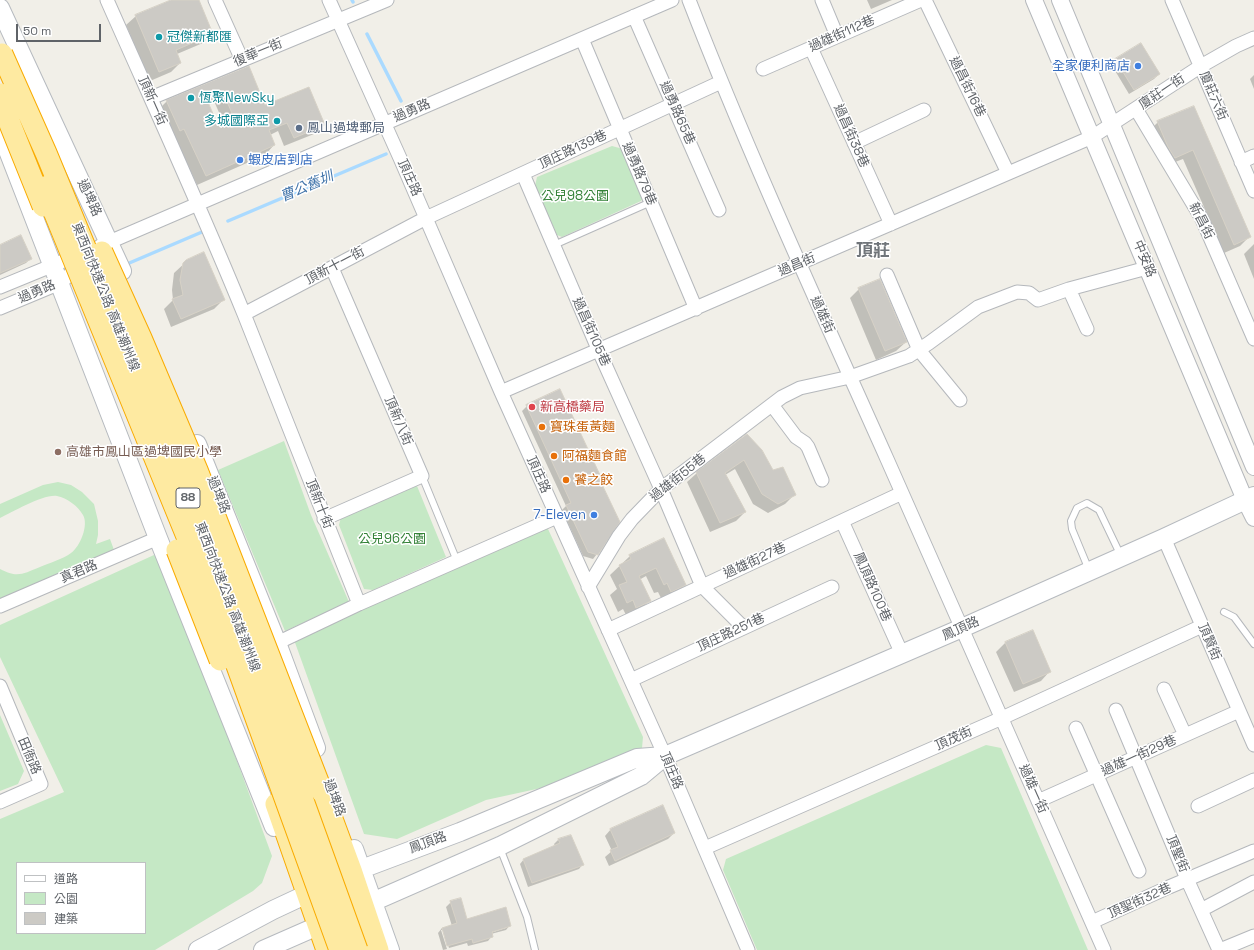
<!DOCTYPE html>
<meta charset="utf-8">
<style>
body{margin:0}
#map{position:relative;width:1254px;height:950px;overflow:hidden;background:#f1efe8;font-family:"Space Grotesk","Noto Sans TC",sans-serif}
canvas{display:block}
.legend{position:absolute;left:16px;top:862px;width:130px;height:72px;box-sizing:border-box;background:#fff;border:1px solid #bfc1c3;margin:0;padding:5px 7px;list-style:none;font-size:12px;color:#5f6368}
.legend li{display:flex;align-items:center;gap:8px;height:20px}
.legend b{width:20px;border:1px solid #bfc1c3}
.scale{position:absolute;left:16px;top:24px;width:85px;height:18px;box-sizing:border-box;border:2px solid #5f6368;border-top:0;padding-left:5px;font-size:12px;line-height:14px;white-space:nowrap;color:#5f6368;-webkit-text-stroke:3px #fff;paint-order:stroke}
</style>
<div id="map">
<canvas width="1254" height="950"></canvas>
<ul class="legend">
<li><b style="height:5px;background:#fff"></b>道路</li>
<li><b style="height:11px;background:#c5e8c5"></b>公園</li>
<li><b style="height:11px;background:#cccac5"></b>建築</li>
</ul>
<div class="scale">50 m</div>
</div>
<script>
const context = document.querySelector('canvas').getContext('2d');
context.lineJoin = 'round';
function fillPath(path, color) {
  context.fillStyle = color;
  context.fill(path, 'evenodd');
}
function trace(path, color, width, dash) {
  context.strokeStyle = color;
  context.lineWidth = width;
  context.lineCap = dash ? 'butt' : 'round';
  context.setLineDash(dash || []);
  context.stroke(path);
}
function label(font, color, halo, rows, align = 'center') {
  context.font = font + ' "Space Grotesk","Noto Sans TC",sans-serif';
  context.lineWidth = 3;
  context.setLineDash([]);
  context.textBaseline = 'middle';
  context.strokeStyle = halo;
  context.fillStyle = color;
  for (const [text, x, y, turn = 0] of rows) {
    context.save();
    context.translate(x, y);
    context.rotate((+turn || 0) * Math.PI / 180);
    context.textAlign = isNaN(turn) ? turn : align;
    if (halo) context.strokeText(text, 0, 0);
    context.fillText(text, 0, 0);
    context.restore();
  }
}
fillPath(new Path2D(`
 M 612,146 L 623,149 L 644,197 L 641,201 L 562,237 L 557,235 L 535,186 L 537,177 Z
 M 284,441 L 311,515 L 349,602 L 285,631 L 218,470 Z
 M 58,482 L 71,485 L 82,492 L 94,504 L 98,521 L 98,535 L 96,544 L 110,539 L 114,550 L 0,600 L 0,569 C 17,578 23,574 40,567 C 49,563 63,559 71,553 C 80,547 89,525 83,515 C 78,506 67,498 57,496 C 43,494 13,512 0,518 L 0,504 L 43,485 Z
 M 417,486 L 446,557 L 373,590 L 364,589 L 339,525 L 341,517 Z
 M 538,527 L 548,529 L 643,737 L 642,748 L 555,785 L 486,800 L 397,839 L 364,834 L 293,637 Z
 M 154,555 L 163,560 L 272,856 L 262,883 L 253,891 L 155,950 L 0,950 L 0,819 L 64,792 L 0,657 L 0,625 ZM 17,863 L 145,863 L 145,933 L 17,933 Z
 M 0,715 L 24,771 L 18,784 L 0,791 Z
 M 986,745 L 1001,748 L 1088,950 L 757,950 L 723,870 L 726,859 Z`), '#c5e8c5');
fillPath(new Path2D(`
 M 174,0 L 198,0 L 212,34 L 203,43 L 177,54 L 180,63 L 171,72 L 150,81 L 126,25 L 136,16 Z
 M 867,0 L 892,0 L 871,9 Z
 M 1116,59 L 1159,74 L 1154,79 L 1129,94 L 1111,64 Z
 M 248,67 L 265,107 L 323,125 L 314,134 L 284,146 L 278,131 L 270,135 L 274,145 L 265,155 L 197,185 L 175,137 L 158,110 L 167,101 ZM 214,101 L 224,124 L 217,126 L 207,104 Z
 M 1254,75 L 1254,89 L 1250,79 Z
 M 1193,107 L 1249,237 L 1240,246 L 1224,253 L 1183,159 L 1165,166 L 1149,131 L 1158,122 Z
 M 1254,244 L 1254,279 L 1244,254 Z
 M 0,246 L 31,258 L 26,263 L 0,275 Z
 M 187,261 L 223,300 L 214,309 L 171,327 L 164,309 L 173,300 L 172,290 L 174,273 Z
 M 859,289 L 906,342 L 896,351 L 876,360 L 850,298 Z
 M 527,406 L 599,475 L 597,477 L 597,554 L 593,559 L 583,556 L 562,510 L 566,506 L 522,411 Z
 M 747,435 L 773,471 L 795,494 L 785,504 L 768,513 L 753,504 L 735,469 L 725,475 L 745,512 L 736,521 L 710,532 L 687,482 L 697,473 Z
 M 664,539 L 685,585 L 675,594 L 662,600 L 658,592 L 654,593 L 646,576 L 639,580 L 649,601 L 640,610 L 627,617 L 623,609 L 618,612 L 610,595 L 617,589 L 610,575 L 630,556 Z
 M 1006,642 L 1050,671 L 1041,681 L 1014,692 L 996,652 Z
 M 611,829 L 674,833 L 668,839 L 609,866 L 605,857 L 612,851 L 605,836 Z
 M 570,836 L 583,864 L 579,869 L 528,887 L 520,864 L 524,859 L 555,846 L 554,844 L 558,840 Z
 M 451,902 L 467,920 L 510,925 L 506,930 L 491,934 L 492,936 L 488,941 L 468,946 L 467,943 L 449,948 L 443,930 L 441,930 L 447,949 L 443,950 L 438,933 L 442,928 L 452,926 L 446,907 ZM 506,926 L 506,928 L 487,934 L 487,932 Z`), '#0003');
trace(new Path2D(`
 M 352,0 L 353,2
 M 367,34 L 401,101
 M 228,221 L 386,154
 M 127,264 L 202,232`), '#aadaff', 3.5);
const building = new Path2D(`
 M 171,0 L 199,0 L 213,34 L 176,50 L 181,63 L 159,72 L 135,15 Z
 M 1141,43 L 1160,74 L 1134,90 L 1115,59 Z
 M 249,66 L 265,105 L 309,87 L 325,125 L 294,138 L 287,123 L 269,130 L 275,145 L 206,176 L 184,129 L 180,131 L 166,100 ZM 223,92 L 234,118 L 218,125 L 207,100 Z
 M 1194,106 L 1251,237 L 1234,245 L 1193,150 L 1175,158 L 1168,147 L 1157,121 Z
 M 21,235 L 32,259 L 0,273 L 0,245 Z
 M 204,252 L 225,300 L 181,319 L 172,299 L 183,295 L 180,280 L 183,263 L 186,260 Z
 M 880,279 L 907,342 L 885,351 L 858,288 Z
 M 560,389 L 600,475 L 598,476 L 620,522 L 598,555 L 588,552 L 566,505 L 571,503 L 526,405 Z
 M 747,434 L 762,450 L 773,470 L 783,467 L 796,495 L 778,504 L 762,494 L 744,460 L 725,473 L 746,512 L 720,523 L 696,472 Z
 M 664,538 L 686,585 L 671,592 L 667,583 L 664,585 L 656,568 L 639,576 L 651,601 L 636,608 L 633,600 L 627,603 L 619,585 L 627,582 L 619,565 L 631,559 L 629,555 Z
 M 1033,630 L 1051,672 L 1023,684 L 1005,642 Z
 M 663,805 L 675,833 L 615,861 L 610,850 L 618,847 L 610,829 Z
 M 571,835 L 584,865 L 532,883 L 523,859 L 560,843 L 558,839 Z
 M 461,898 L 467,919 L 506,907 L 511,926 L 492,932 L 493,937 L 473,943 L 472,939 L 447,946 L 442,928 L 457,923 L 450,901 Z`);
fillPath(building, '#cccac5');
trace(building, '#d6d1c6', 1);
const service = new Path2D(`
 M 554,245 L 651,202
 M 422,476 L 457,561
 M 1089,570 L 1072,529 L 1071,521 L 1077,508 L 1087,503 L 1099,510 L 1121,556
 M 1224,612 L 1234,617 L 1254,644
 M 500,848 L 527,917 L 535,950`);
const minor = new Path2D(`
 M 107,0 C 153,104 201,208 244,314 C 283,410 320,508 359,604 L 557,517
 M 215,0 L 242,60
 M 329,0 L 400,158 L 501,392 L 665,756 L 748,950
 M 689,0 C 749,155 819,307 887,459 C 960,623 1032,787 1104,950
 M 822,0 L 837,36
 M 925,0 L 1008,173
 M 1172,0 L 1254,191
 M 634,16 L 719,210
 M 582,39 L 696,309
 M 811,48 L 891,224
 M 763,69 L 921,0
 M 151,98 L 387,0
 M 1136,109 L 1202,219 L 1254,339
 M 854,143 L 924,110
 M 1241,162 L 1254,156
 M 523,174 L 599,351 L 661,489 L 702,586 L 743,627
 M 100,246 L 672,0
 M 887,275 L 919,350 L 960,400
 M 0,287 L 78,255
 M 0,308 L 60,283 L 82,264
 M 244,314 L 426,218 L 721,82
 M 1087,329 L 1069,289 L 1147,268
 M 501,392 L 1092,137 L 1201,66 L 1236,46 L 1254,38
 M 772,405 L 796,437 L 805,443 L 808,447 L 822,480
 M 324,519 L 422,476 L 332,268
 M 842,521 L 902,654
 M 1164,538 L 1254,745
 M 588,587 L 619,536 L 632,519 L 661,489 L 782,397 L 800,388 L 850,377 L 909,356 L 929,343 L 978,307 L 1017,292 L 1029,293 L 1038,300 L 1069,289
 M 0,606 L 158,538
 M 608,630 L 902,493
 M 277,643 L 359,604
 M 631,680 L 832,587
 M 0,686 L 41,784 L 0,802
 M 1164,689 L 1185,735
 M 1116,710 L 1187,879 L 1219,950
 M 1076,728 L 1139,871
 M 1038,801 L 1239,711
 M 1198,806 L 1254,780
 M 705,848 L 1002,718 L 1202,626
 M 1201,910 L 1254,882
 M 1092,922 L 1169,887 L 1254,851
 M 1220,950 L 1254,936`);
const tertiary = new Path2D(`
 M 1034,0 L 1245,500 L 1254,518
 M 1060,0 L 1254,467`);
const secondary = new Path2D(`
 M 0,8 L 122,271
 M 0,130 L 158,538 L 274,827
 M 197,444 L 277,643 L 316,748
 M 354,849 L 390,950
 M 351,873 L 460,832 L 637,758 L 665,756
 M 198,950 L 273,910 L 320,888
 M 263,950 L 500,846 L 641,776 L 665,756 L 962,628 L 1164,538 L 1254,496`);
const trunk = new Path2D(`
 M 322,792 L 352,873 L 378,950
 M 276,804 L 327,950`);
trace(service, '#b5b8bc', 8);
trace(minor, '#b5b8bc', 15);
trace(tertiary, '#b5b8bc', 18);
trace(secondary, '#b6babf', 20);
trace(trunk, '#f9ab00', 23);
trace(service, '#fff', 6);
trace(minor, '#fff', 13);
trace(tertiary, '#fff', 16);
trace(secondary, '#fff', 18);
trace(trunk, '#feeaa1', 21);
const trunkBridge = new Path2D(`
 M 2,54 L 46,153 L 230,598 L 357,950
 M 0,94 L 10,124 L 43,206
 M 44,187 L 215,605 L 340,950
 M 102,252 L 141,338 L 197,470 L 322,792
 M 177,550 L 220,660`);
trace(trunkBridge, '#f9ab00', 23, []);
trace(trunkBridge, '#feeaa1', 21);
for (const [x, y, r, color] of [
 [159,37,4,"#0f9aa8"],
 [1138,66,4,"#3f7fe0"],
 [191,98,4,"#0f9aa8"],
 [277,121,4,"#0f9aa8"],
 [299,128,4,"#5c6f8a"],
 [240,160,4,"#3f7fe0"],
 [532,407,4,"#e0444e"],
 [542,427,4,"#e8710a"],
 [58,452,4,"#8d6e63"],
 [554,456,4,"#e8710a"],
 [566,480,4,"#e8710a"],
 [594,515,4,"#3f7fe0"]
]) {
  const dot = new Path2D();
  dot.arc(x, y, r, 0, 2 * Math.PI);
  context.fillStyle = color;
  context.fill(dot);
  trace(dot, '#fff', 1.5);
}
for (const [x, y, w] of [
 [188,498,24]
]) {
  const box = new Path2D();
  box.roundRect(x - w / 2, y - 10, w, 20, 3);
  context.fillStyle = '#fff';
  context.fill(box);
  trace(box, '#5f6368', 1);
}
label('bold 12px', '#5f6368', null, [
 ["88",188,498]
]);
label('13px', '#5f6368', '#fff', [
 ["過雄街112巷",842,34,-24],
 ["復華一街",258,53,-23],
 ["過昌街16巷",967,87,64],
 ["廈莊一街",1162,92,-34],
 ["廈莊六街",1213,96,67],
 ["頂新一街",152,101,66],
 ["過勇路",412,111,-23],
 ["過勇路65巷",677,113,66],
 ["過昌街38巷",851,136,66],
 ["頂庄路139巷",573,150,-25],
 ["過勇路79巷",639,174,67],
 ["頂庄路",409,178,66],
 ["過埤路",89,198,65],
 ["新昌街",1201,221,63],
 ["中安路",1144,259,67],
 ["過昌街",797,265,-23],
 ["頂新十一街",335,266,-28],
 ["過勇路",37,292,-23],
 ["東西向快速公路 高雄潮州線",105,297,68],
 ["過雄街",822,315,66],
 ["過昌街105巷",591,332,66],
 ["頂新八街",398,421,67],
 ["頂庄路",538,475,66],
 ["過雄街55巷",678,478,-39],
 ["過埤路",218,495,68],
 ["頂新十街",319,504,68],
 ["過雄街27巷",755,561,-25],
 ["真君路",79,572,-23],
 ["鳳頂路100巷",872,587,66],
 ["東西向快速公路 高雄潮州線",227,597,69],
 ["鳳頂路",961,629,-24],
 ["頂庄路251巷",731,633,-25],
 ["頂賢街",1209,642,67],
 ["頂茂街",954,739,-24],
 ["田衙路",29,756,67],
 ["過雄一街29巷",1139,756,-24],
 ["頂庄路",671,771,67],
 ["過雄一街",1033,789,66],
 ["過埤路",334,798,69],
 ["鳳頂路",428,843,-20],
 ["頂聖街",1177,854,68],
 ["頂聖街32巷",1140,901,-24]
]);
label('13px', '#0d838f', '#fff', [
 ["冠傑新都匯",167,37],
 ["恆聚NewSky",199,98],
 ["多城國際亞",269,121,"right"]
], 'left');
label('13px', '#366cbe', '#fff', [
 ["全家便利商店",1130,66],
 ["蝦皮店到店",248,160,"left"],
 ["7-Eleven",586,515]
], 'right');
label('13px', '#4e5e75', '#fff', [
 ["鳳山過埤郵局",307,128]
], 'left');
label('13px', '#348238', '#fff', [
 ["公兒98公園",575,196],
 ["公兒96公園",392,539]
]);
label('13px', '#be3a42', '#fff', [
 ["新高橋藥局",540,407]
], 'left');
label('13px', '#c56008', '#fff', [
 ["寶珠蛋黃麵",550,427],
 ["阿福麵食館",562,456],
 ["饕之餃",574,480]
], 'left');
label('13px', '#785e54', '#fff', [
 ["高雄市鳳山區過埤國民小學",66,452]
], 'left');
label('italic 14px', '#4174aa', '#fff', [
 ["曹公舊圳",307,187,-23]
]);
label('bold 17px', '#70757a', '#fff', [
 ["頂莊",873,251]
]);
</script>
